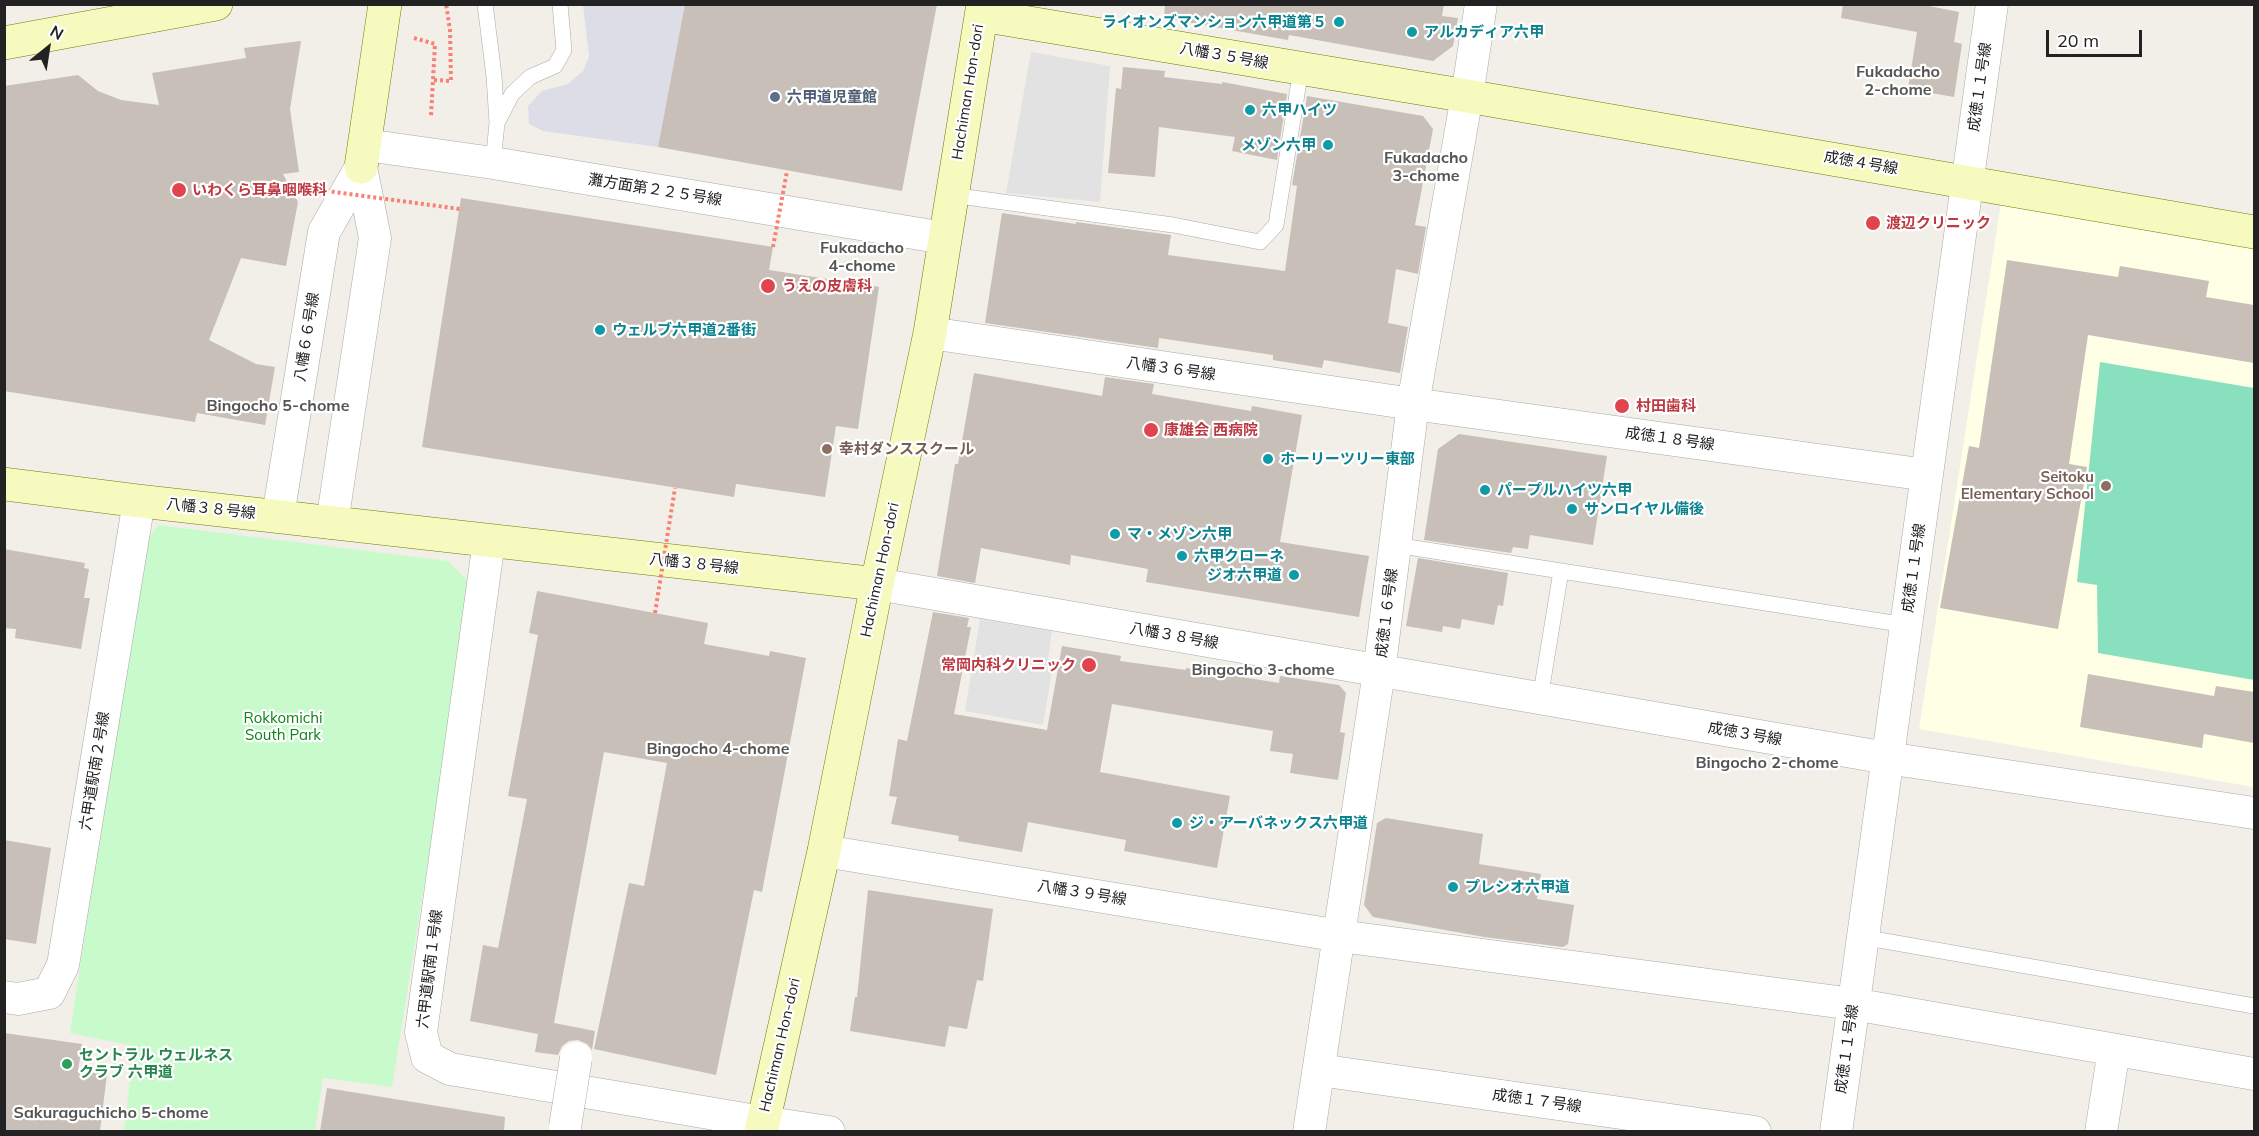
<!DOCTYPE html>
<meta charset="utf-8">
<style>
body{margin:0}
#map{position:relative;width:2259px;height:1136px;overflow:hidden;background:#f2efe9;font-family:Mulish,sans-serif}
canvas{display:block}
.frame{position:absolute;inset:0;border:6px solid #222;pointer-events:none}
.north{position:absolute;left:18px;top:18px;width:60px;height:60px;-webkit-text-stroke:4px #fff;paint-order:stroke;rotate:30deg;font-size:16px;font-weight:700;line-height:24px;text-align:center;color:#222}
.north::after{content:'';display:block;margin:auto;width:21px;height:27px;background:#222;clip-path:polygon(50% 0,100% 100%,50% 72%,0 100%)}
.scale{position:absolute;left:2046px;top:30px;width:96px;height:27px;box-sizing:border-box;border:3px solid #222;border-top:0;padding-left:8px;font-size:18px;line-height:21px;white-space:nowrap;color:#222;-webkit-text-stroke:4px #fff;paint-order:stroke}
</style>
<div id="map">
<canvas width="2259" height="1136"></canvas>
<div class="frame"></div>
<div class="north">N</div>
<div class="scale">20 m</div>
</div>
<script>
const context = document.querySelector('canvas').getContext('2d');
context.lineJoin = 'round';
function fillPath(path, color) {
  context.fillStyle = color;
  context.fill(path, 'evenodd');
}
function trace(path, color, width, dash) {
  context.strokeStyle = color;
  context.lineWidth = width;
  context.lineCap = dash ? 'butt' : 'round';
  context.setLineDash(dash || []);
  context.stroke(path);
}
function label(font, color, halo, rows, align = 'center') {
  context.font = font + ' Mulish,"Noto Sans JP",sans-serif';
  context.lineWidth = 4.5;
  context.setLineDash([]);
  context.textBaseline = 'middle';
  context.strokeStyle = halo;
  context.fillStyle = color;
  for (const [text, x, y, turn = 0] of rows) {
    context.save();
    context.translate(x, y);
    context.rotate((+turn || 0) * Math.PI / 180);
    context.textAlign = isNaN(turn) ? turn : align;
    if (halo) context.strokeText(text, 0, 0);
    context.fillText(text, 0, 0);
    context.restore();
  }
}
fillPath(new Path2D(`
 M 2001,203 L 2254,243 L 2254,787 L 1919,729 Z`), '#ffffe5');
fillPath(new Path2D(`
 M 158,525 L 448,561 L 472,585 L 392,1087 L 323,1078 L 315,1131 L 124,1131 L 134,1046 L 70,1033 L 144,545 Z`), '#c8facc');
fillPath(new Path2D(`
 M 2100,362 L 2254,388 L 2254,680 L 2098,653 L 2097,585 L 2077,582 Z`), '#88e0be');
fillPath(new Path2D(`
 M 1031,52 L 1110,66 L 1100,202 L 1006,193 Z
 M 980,619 L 1052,631 L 1048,659 L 1054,660 L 1043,725 L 965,711 Z`), '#e2e2e2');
fillPath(new Path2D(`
 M 583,5 L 685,5 L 658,147 L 543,131 L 529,124 L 528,106 L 542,91 L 568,84 L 583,71 L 589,56 Z`), '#dddde8');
fillPath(new Path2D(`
 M 685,4 L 937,4 L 902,191 L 658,147 Z
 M 1165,4 L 1444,4 L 1442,16 L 1458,18 L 1453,46 L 1433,61 L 1289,35 L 1288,40 L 1164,18 Z
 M 1843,4 L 1919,4 L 1959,12 L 1954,42 L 1962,44 L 1954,97 L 1908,89 L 1917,32 L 1841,18 Z
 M 301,41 L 290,109 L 299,172 L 283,174 L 298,202 L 286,266 L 241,258 L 209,340 L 256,364 L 275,367 L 265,425 L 197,413 L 195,422 L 4,391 L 4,86 L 78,75 L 98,91 L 121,100 L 159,105 L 152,73 L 246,58 L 244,48 Z
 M 1123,67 L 1165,71 L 1164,77 L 1222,84 L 1222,82 L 1287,94 L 1277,160 L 1232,151 L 1235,137 L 1159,127 L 1155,177 L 1108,173 L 1116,88 L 1121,89 Z
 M 1307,96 L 1423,116 L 1433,129 L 1415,225 L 1426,227 L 1418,274 L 1396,269 L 1388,323 L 1408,327 L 1400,373 L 1324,360 L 1322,368 L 1273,360 L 1273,355 L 1159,338 L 1158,348 L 985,323 L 1002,213 L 1076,224 L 1076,222 L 1171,235 L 1168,255 L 1285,271 L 1297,186 L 1292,185 Z
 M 461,198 L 773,247 L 769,270 L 879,287 L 858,429 L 836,426 L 825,497 L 736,484 L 734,497 L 422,447 Z
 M 2007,260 L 2118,277 L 2120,266 L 2209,281 L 2206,297 L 2254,305 L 2254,363 L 2088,335 L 2069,464 L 2087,467 L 2058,629 L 1940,608 L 1969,446 L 1979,448 Z
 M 974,373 L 1102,396 L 1105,377 L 1154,384 L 1152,394 L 1251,411 L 1252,406 L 1302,415 L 1280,542 L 1369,556 L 1359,617 L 1146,582 L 1148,569 L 1071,555 L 1070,565 L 981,548 L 975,583 L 937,576 L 955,464 L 958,464 Z
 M 1459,434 L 1607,456 L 1593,545 L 1530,535 L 1528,549 L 1513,547 L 1511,553 L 1424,540 L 1438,449 Z
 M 4,549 L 85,563 L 84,568 L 89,569 L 84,598 L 90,598 L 81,649 L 15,638 L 16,629 L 4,628 Z
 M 1418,558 L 1508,573 L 1503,606 L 1498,605 L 1494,625 L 1462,619 L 1460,629 L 1443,626 L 1442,632 L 1406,626 Z
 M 537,591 L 708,623 L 704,644 L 769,656 L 770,651 L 806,658 L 762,892 L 754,890 L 716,1075 L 594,1049 L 629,883 L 644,886 L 667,763 L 604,752 L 554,1023 L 595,1031 L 592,1050 L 587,1044 L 578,1040 L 569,1041 L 562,1046 L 558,1055 L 535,1052 L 538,1034 L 470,1021 L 483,945 L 498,948 L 527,799 L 508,796 L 538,635 L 529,633 Z
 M 933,612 L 969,618 L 967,627 L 971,627 L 954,714 L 1047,730 L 1062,646 L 1121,656 L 1120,661 L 1186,670 L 1186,668 L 1279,683 L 1280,676 L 1339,685 L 1346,693 L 1340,732 L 1345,733 L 1338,780 L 1290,773 L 1293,754 L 1270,751 L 1273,731 L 1112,704 L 1100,772 L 1230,796 L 1217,868 L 1124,851 L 1126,840 L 1028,822 L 1022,852 L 958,841 L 959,836 L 891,824 L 897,797 L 889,796 L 898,739 L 907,741 Z
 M 2088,674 L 2214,696 L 2216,686 L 2254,692 L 2254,743 L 2204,734 L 2202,748 L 2080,727 Z
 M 1386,818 L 1483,834 L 1479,864 L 1541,874 L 1537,899 L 1574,905 L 1568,944 L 1563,947 L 1484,937 L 1373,917 L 1364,905 L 1377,823 Z
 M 4,840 L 51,848 L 36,944 L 4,939 Z
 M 868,890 L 993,909 L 983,981 L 977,980 L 967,1029 L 949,1026 L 945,1047 L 850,1031 L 855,997 L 857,997 Z
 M 4,1033 L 82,1044 L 78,1071 L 107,1074 L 100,1131 L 4,1131 Z
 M 327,1088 L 505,1117 L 504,1131 L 320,1131 Z`), '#c7bfb8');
const lane = new Path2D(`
 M 485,4 L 494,76 L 497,123 L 493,163
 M 497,123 L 512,94 L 530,77 L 555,66 L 564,50 L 560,4
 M 951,195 L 1173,225 L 1260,242 L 1276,225 L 1301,69
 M 1395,545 L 1906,625
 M 1540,699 L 1561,571
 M 1862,937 L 2254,1006`);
const street = new Path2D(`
 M 366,145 L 493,163 L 944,238
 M 930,333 L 1413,404 L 1927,475
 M 278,516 L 324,232 L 361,167
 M 332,523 L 375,238 L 361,167
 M 489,541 L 421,1032 L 427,1057 L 450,1069 L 762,1122 L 829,1132
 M 877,584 L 1887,758 L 2254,813
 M 824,851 L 1340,936 L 1853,1004 L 2254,1074
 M 4,997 L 18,999 L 49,993 L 63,965 L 139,501
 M 1319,1070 L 1755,1132
 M 1309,1132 L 1379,672 L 1413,404 L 1467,96 L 1481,4
 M 1836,1132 L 1992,4
 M 2101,1132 L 2114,1050`);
const secondary = new Path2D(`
 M 981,15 L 1467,96 L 2254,232
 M 4,43 L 216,4
 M 361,167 L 385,4
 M 4,484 L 139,501 L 877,584
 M 761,1132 L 824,851 L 877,584 L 930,333 L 983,4`);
trace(lane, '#a9a9a9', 16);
trace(street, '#a9a9a9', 33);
trace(secondary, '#707d05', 34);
trace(new Path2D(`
 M 414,38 L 435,44 L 431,116
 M 434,80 L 451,81 L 450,30 L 446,4`), '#fa8072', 4, [3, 3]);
trace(lane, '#fff', 15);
trace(street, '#fff', 32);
trace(secondary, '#f7fabf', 33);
const streetBridge = new Path2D(`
 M 565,1127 L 576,1058`);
trace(streetBridge, '#a9a9a9', 33, []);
trace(new Path2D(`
 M 290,186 L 460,209
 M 773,247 L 787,171
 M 655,613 L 675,488`), '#fa8072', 4, [3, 3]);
trace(streetBridge, '#fff', 32);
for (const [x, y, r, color] of [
 [1339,22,6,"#0f9aa8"],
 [1412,32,6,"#0f9aa8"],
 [775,97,6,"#5c6f8a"],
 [1250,110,6,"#0f9aa8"],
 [1328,145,6,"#0f9aa8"],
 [179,190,8,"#e0444e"],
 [1873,223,8,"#e0444e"],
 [768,286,8,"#e0444e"],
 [600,330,6,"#0f9aa8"],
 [1622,406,8,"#e0444e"],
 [1151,430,8,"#e0444e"],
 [827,449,6,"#8d6e63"],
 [1268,459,6,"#0f9aa8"],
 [2106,486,6,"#8d6e63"],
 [1485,490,6,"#0f9aa8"],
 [1572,509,6,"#0f9aa8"],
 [1115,534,6,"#0f9aa8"],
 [1182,556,6,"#0f9aa8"],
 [1294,575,6,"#0f9aa8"],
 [1089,665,8,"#e0444e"],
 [1177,823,6,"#0f9aa8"],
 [1453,887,6,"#0f9aa8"],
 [67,1064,6,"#2e9e5b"]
]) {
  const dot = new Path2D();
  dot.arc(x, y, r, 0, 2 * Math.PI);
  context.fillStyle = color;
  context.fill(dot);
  trace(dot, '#fff', 2);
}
label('bold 15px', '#0d838f', '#fff', [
 ["ライオンズマンション六甲道第５",1327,22,"right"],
 ["アルカディア六甲",1424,32],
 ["六甲ハイツ",1262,110],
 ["メゾン六甲",1316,145,"right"],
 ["ウェルブ六甲道2番街",612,330],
 ["ホーリーツリー東部",1280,459],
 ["パープルハイツ六甲",1497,490],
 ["サンロイヤル備後",1584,509],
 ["マ・メゾン六甲",1127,534],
 ["六甲クローネ",1194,556],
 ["ジオ六甲道",1282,575,"right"],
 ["ジ・アーバネックス六甲道",1189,823],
 ["プレシオ六甲道",1465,887]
], 'left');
label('15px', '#222', '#fff', [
 ["八幡３５号線",1224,56,10],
 ["成徳１１号線",1980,87,-82],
 ["Hachiman Hon-dori",968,92,-81],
 ["成徳４号線",1861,163,10],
 ["灘方面第２２５号線",655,190,9],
 ["八幡６６号線",307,337,-81],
 ["八幡３６号線",1171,369,8],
 ["成徳１８号線",1670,439,8],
 ["八幡３８号線",211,509,6],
 ["八幡３８号線",694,564,6],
 ["成徳１１号線",1914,568,-82],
 ["Hachiman Hon-dori",880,570,-78],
 ["成徳１６号線",1387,613,-83],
 ["八幡３８号線",1174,636,10],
 ["成徳３号線",1745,734,10],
 ["六甲道駅南２号線",95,771,-81],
 ["八幡３９号線",1082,893,9],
 ["六甲道駅南１号線",430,969,-83],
 ["Hachiman Hon-dori",780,1045,-77],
 ["成徳１１号線",1847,1049,-82],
 ["成徳１７号線",1537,1101,8]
]);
label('bold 15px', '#4e5e75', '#fff', [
 ["六甲道児童館",787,97]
], 'left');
label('bold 15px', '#be3a42', '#fff', [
 ["いわくら耳鼻咽喉科",192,190],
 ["渡辺クリニック",1886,223],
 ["うえの皮膚科",782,286],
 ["村田歯科",1636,406],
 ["康雄会 西病院",1164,430],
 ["常岡内科クリニック",1076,665,"right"]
], 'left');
label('bold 15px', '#785e54', '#fff', [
 ["幸村ダンススクール",839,449],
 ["Seitoku",2094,477,"right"],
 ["Elementary School",2094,494,"right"]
], 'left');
label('15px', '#0c8416', '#fff', [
 ["Rokkomichi",283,718],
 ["South Park",283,735]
]);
label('bold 15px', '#27864d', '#fff', [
 ["セントラル ウェルネス",79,1055],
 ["クラブ 六甲道",79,1072]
], 'left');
label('bold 16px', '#555', '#fff', [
 ["Fukadacho",1898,72],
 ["2-chome",1898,90],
 ["Fukadacho",1426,158],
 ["3-chome",1426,176],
 ["Fukadacho",862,248],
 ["4-chome",862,266],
 ["Bingocho 5-chome",278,406],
 ["Bingocho 3-chome",1263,670],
 ["Bingocho 4-chome",718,749],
 ["Bingocho 2-chome",1767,763],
 ["Sakuraguchicho 5-chome",111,1113]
]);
</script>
